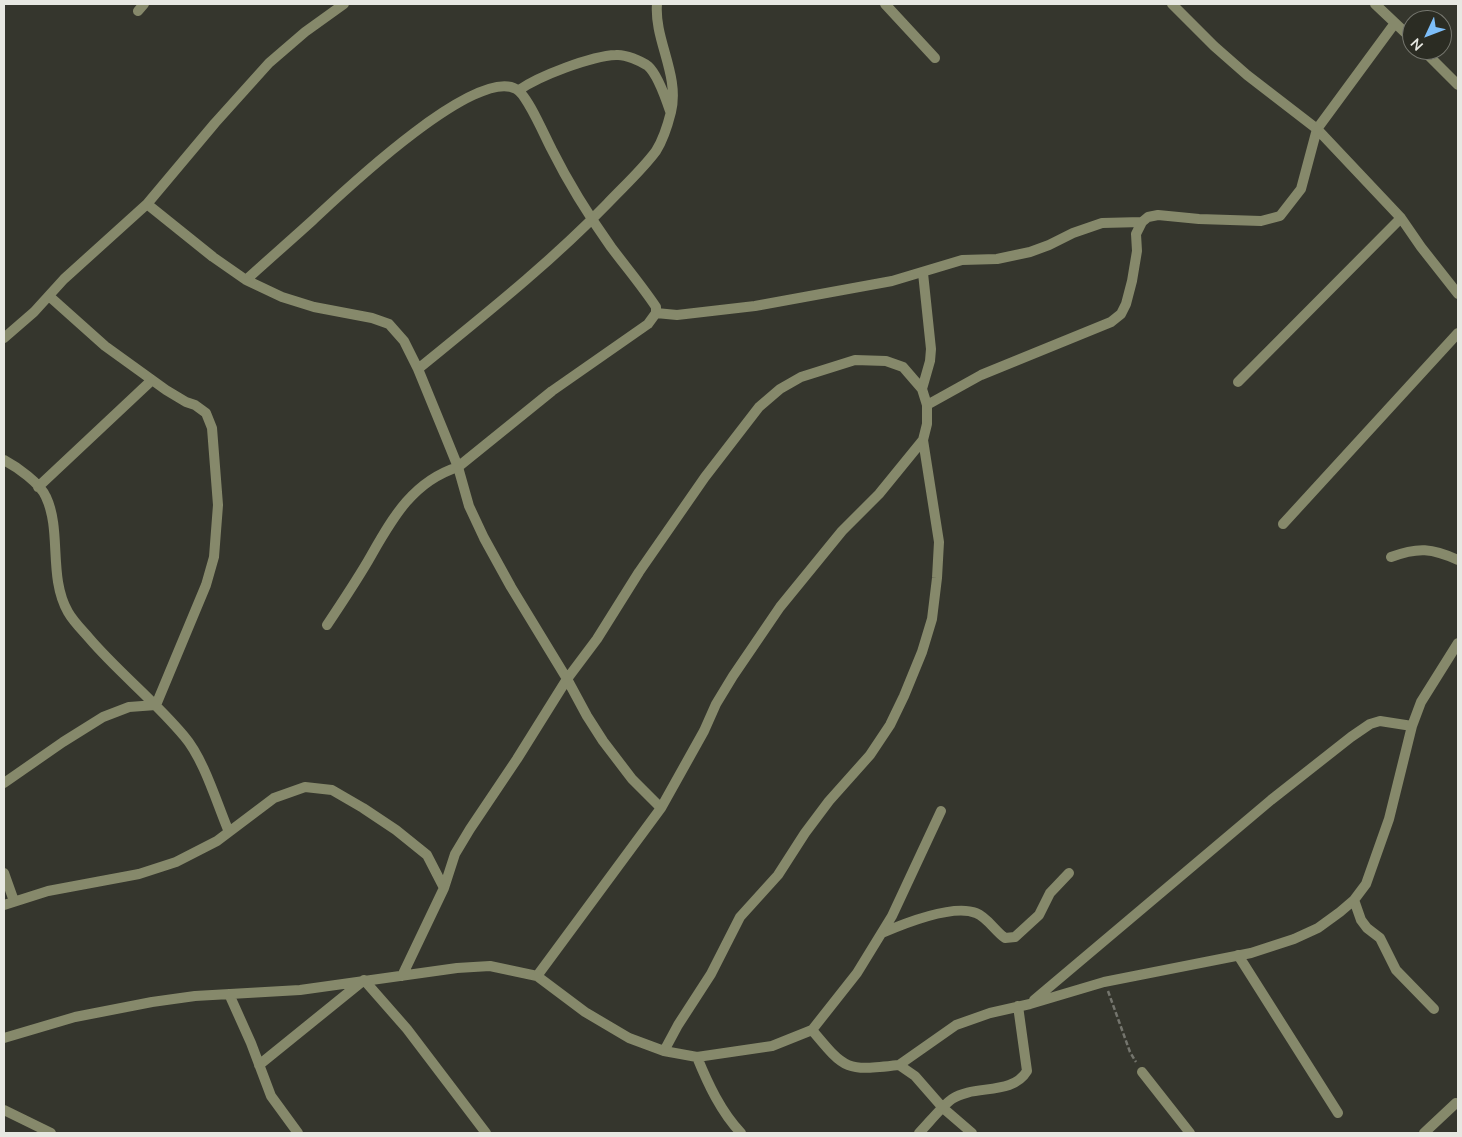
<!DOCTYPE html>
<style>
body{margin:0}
#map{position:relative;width:1462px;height:1137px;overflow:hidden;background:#35362d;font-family:Mulish,sans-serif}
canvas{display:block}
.frame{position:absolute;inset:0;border:5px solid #e7e8e2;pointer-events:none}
.north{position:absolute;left:1402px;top:10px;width:50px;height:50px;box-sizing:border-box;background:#2b2c23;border:1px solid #76776f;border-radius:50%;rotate:227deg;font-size:14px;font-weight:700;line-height:20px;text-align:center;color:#e7e8e2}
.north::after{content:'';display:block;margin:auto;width:18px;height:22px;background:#7dbef9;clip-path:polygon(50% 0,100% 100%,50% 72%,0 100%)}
</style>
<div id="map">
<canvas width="1462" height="1137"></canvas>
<div class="frame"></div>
<div class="north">N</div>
</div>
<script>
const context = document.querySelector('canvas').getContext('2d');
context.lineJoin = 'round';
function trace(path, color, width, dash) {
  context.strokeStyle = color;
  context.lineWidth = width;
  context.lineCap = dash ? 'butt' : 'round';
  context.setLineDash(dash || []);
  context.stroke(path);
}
trace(new Path2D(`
 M 1108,991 L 1130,1052 L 1136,1062`), '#74756d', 2.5, [5, 2.5]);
trace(new Path2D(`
 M 885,4 L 935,58
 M 1172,4 L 1214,46 L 1247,75 L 1317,129 L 1401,218 L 1421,247 L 1458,294
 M 1375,4 L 1412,39
 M 138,11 L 144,4
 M 1423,50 L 1458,85
 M 519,90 C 539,76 591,56 616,55 C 625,54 641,61 648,66 C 657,74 666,99 670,111
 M 147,204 L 213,257 L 246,280 L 282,297 L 314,307 L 372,318 L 389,324 L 404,341 L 418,369 L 443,430 L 458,467 L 469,506 L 484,538 L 511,587 L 567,679 L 587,716 L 603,741 L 632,779 L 661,808
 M 246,280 C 268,260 291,240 313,220 C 344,191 476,66 516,89 C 527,94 545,137 552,150 C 569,184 589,216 611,247 C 626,267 642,286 656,307 L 656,313 L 648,324 L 552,391 L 458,467 C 411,482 391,521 368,561 C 355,583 341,604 327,625
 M 656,313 L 677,315 L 755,306 L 892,281 L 962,260 L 997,259 L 1030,252 L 1049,245 L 1073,233 L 1102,223 L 1142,222
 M 4,338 L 34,312 L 64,279 L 147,204 L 215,123 L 269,63 L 305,32 L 344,4
 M 418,369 C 483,316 549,264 607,204 C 623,187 642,170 656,151 C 663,140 668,124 671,112 C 680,75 654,40 657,4
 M 1238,382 L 1401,218
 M 922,389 L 930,361 L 931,349 L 923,273
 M 927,405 L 981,375 L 1111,322 L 1121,314 L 1126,304 L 1132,281 L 1137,251 L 1136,234 L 1142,222 L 1148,217 L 1158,215 L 1199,219 L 1261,221 L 1280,216 L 1301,189 L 1317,129 L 1395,23
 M 4,460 C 17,467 40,483 46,497 C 62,531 48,577 68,612 C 73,621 82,630 89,638 C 119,673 155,701 184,736 C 204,759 217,804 229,832
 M 38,487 L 152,380
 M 1283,524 L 1458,333
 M 1391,557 C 1418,547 1432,548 1458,560
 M 4,783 L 63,742 L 103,717 L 129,707 L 156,705 L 206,585 L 214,557 L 218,505 L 212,428 L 206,413 L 195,405 L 186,402 L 166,390 L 105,346 L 49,296
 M 4,873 L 14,901
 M 1354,900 L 1361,920 L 1367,928 L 1380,938 L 1396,970 L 1434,1009
 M 4,905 L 48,891 L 139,874 L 176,862 L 217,841 L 274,798 L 305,787 L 332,790 L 363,808 L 396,830 L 427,855 L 444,888
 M 882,933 C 903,924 953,904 976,913 C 987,917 995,931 1005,938 L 1015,937 L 1039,915 L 1050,893 L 1069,873
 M 1238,955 L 1338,1113
 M 402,976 L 444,888 L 455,854 L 470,829 L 517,759 L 567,679 L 597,639 L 639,572 L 705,477 L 759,407 L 780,389 L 801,377 L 855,360 L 886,361 L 903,367 L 922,389 L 927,405 L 927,424 L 923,440 L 879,494 L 842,531 L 780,607 L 733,676 L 716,704 L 704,731 L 661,808 L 537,976
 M 229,994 L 251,1043 L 271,1096 L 298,1133
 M 1034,1000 L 1271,800 L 1351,737 L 1370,724 L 1380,721 L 1412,726
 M 812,1030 C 846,1071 846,1071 899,1065 L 915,1076 L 943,1108 L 972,1133
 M 4,1038 L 75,1017 L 152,1002 L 195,996 L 300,990 L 457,968 L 490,966 L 537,976 L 585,1012 L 629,1038 L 664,1051 L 697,1057 L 772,1046 L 812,1030 L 857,973 L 892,916 L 941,811
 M 664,1051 L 678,1025 L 711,974 L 740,917 L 778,875 L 805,833 L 829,801 L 870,755 L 890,725 L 904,696 L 922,652 L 932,619 L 937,578 L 939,542 L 923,440
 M 697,1057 C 708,1084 721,1112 741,1133
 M 259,1065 L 364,980 L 407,1029 L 486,1133
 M 899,1065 L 956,1025 L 990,1013 L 1030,1004 L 1104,982 L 1251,953 L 1294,939 L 1318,928 L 1340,912 L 1354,900 L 1366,884 L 1389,819 L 1412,726 L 1421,702 L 1458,643
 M 1142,1072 L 1190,1133
 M 4,1110 L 51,1133
 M 919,1133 C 928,1124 942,1106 952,1099 C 974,1084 1012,1096 1027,1071 L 1018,1006
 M 1424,1133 L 1456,1103`), '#86896b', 10);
</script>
